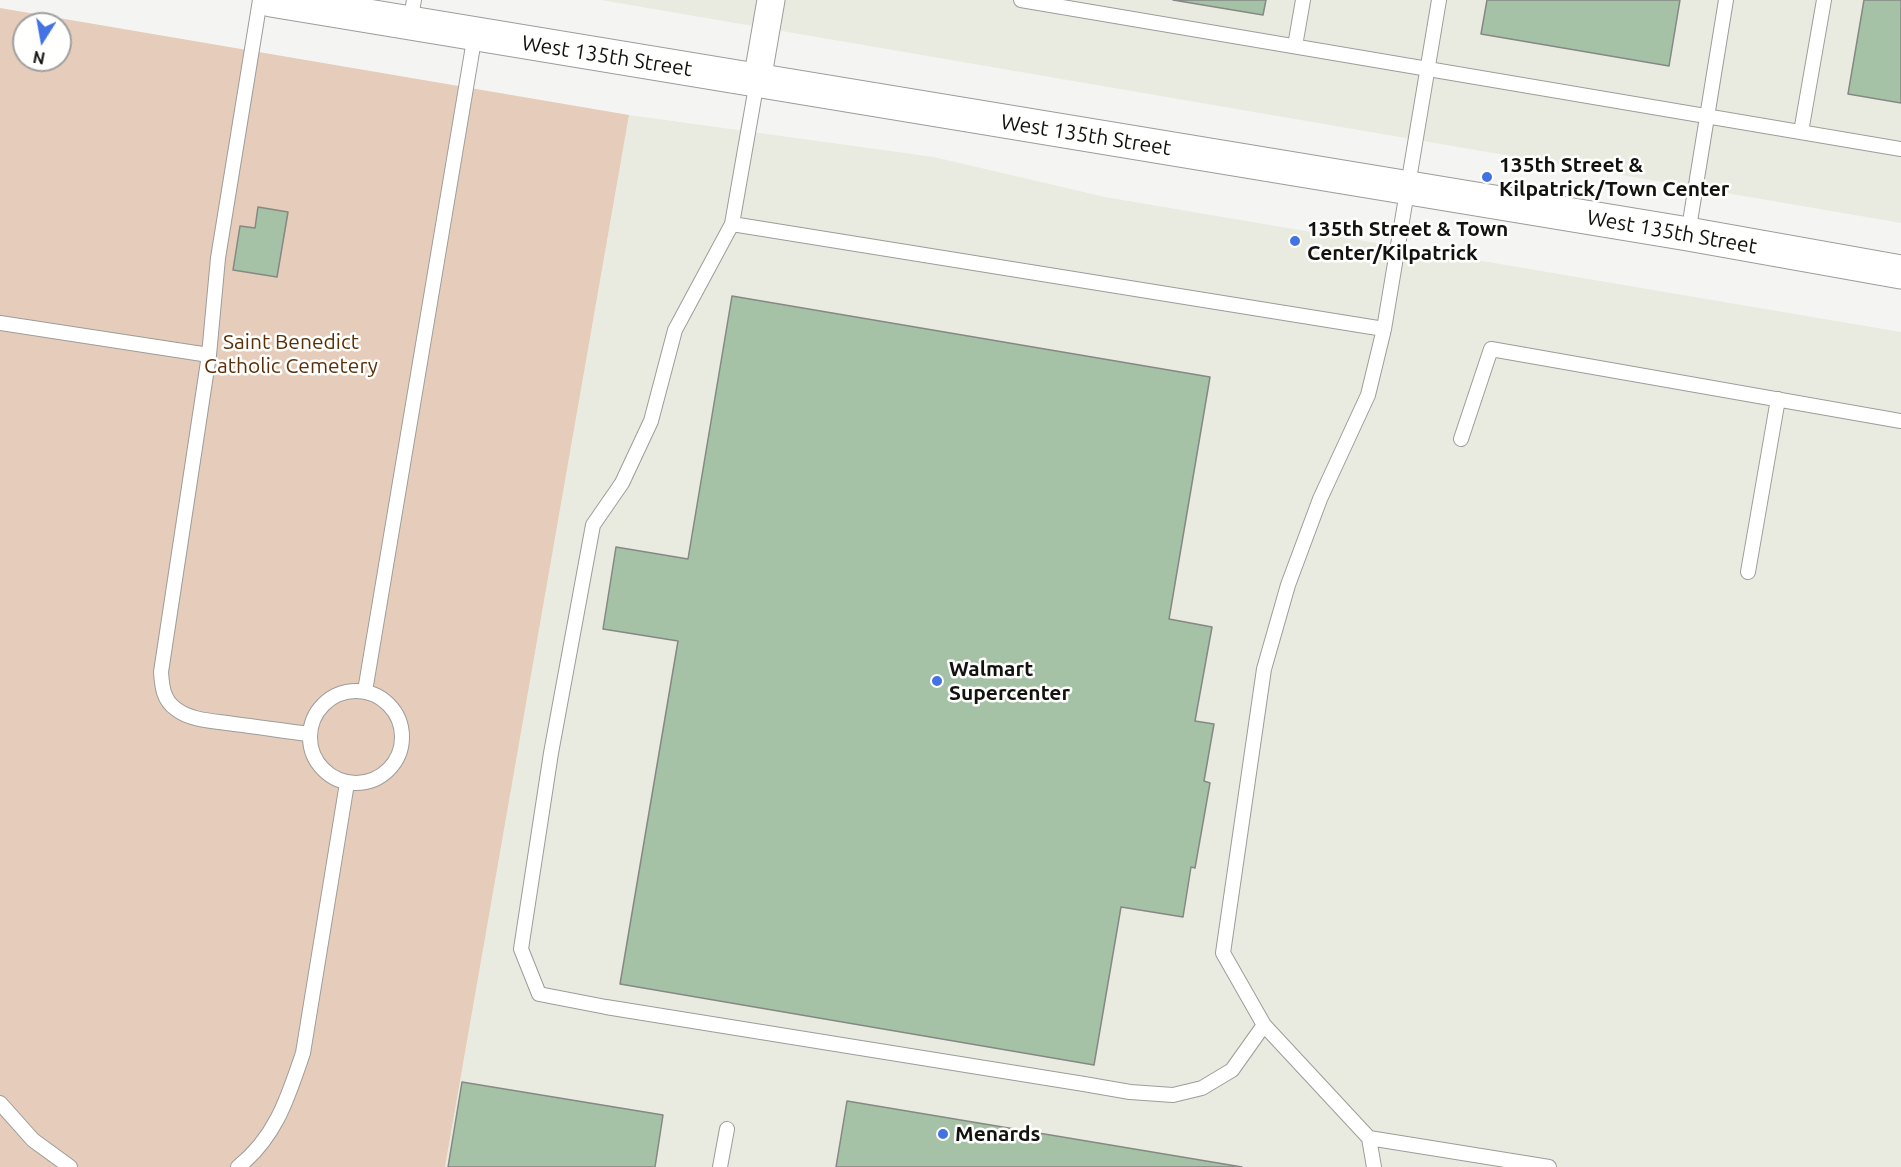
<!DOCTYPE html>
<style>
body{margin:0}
#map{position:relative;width:1901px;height:1167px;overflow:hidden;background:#f4f5f2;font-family:Ubuntu,sans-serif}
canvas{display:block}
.north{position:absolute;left:12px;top:12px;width:60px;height:60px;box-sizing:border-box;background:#fffffe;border:2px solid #a0a09f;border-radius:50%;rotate:191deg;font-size:16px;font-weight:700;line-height:24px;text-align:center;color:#121211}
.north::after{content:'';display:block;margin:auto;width:21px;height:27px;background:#4372e3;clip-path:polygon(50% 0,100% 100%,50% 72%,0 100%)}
</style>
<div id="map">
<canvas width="1901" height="1167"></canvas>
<div class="north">N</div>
</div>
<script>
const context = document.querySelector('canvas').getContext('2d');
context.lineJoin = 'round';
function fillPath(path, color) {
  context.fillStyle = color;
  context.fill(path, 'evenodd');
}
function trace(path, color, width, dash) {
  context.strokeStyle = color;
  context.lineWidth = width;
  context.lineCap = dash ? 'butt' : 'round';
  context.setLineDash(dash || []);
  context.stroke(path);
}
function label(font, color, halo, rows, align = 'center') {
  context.font = font + ' Ubuntu,sans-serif';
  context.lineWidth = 5;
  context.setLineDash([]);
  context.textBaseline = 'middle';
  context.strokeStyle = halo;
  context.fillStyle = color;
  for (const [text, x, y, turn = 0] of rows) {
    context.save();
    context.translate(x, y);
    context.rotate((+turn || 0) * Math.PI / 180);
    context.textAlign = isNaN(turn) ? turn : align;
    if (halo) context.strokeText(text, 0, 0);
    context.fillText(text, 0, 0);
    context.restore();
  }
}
fillPath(new Path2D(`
 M 601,0 L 1901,0 L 1901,223 Z
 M 629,115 L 934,157 L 1105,197 L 1901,332 L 1901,1167 L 445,1167 Z`), '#e9ebe1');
fillPath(new Path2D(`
 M 0,8 L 629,115 L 445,1167 L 0,1167 ZM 24,24 L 60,24 L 60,60 L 24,60 Z`), '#e6ccba');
const building = new Path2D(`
 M 1173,0 L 1266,0 L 1263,15 Z
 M 1487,0 L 1680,0 L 1669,66 L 1481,34 Z
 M 1864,0 L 1901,0 L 1901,103 L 1848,94 Z
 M 258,207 L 288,212 L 277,277 L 233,270 L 240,226 L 255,228 Z
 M 732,296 L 1210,377 L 1169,619 L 1212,627 L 1195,721 L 1214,724 L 1204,781 L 1210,783 L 1195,868 L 1191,867 L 1183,917 L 1121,907 L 1094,1065 L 620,984 L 678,641 L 603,629 L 616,547 L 688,559 Z
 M 462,1082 L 663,1115 L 655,1167 L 448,1167 Z
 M 847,1101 L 1242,1167 L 836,1167 Z`);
fillPath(building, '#a6c2a6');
trace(building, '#858885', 1.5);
const service = new Path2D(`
 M 260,0 L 218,258 L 209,355 L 161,672 C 162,686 163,700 176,709 C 191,721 216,721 234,724 C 259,727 284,731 309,734
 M 1021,0 L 1901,149
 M 1439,0 L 1384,329 L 1368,395 L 1320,499 L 1288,585 L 1264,669 L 1223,953 L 1264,1025 L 1369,1138 L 1549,1167
 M 410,23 L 414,0
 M 1295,46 L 1303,0
 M 757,81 L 732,224 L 1384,329
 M 1801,132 L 1824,0
 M 732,224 L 675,330 L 651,421 L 622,483 L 593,525 L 551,753 L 521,949 L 539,994 L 606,1007 L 1084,1084 L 1130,1092 L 1173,1095 L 1202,1088 L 1232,1070 L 1264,1025
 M 1688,234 L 1726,0
 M 0,323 L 209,355
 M 1461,439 L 1491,349 L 1901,421
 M 1748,572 L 1778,399
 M310 737a46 46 0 1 1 92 0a46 46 0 1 1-92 0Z
 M 365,691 L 475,34
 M 0,1103 L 33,1140 L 70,1167
 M 1369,1138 L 1374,1167
 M 238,1167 C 276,1137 288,1097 303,1053 L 347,783
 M 720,1167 L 727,1129`);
const minor = new Path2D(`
 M 757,81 L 771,0`);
const tertiary = new Path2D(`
 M 271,0 L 1688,234 L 1901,272`);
trace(service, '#9c9d9a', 16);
trace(minor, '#9c9d9a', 29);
trace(tertiary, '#9c9d9a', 35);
trace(service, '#fff', 14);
trace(minor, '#fff', 27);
trace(tertiary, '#fff', 33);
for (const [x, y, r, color] of [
 [1487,177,6,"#4372e3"],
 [1295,241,6,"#4372e3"],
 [937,681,6,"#4372e3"],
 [943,1134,6,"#4372e3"]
]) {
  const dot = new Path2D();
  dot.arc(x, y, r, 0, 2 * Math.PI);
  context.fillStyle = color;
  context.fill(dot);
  trace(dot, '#fffffe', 2);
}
label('21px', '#121211', '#fffffe', [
 ["West 135th Street",607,56,9],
 ["West 135th Street",1086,135,9],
 ["West 135th Street",1672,232,10]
]);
label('bold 21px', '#121211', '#fffffe', [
 ["135th Street &",1499,165],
 ["Kilpatrick/Town Center",1499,189],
 ["135th Street & Town",1307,229],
 ["Center/Kilpatrick",1307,253],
 ["Walmart",949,669],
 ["Supercenter",949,693],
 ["Menards",955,1134]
], 'left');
label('21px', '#5a2f08', '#fffffe', [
 ["Saint Benedict",291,342],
 ["Catholic Cemetery",291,366]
]);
</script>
